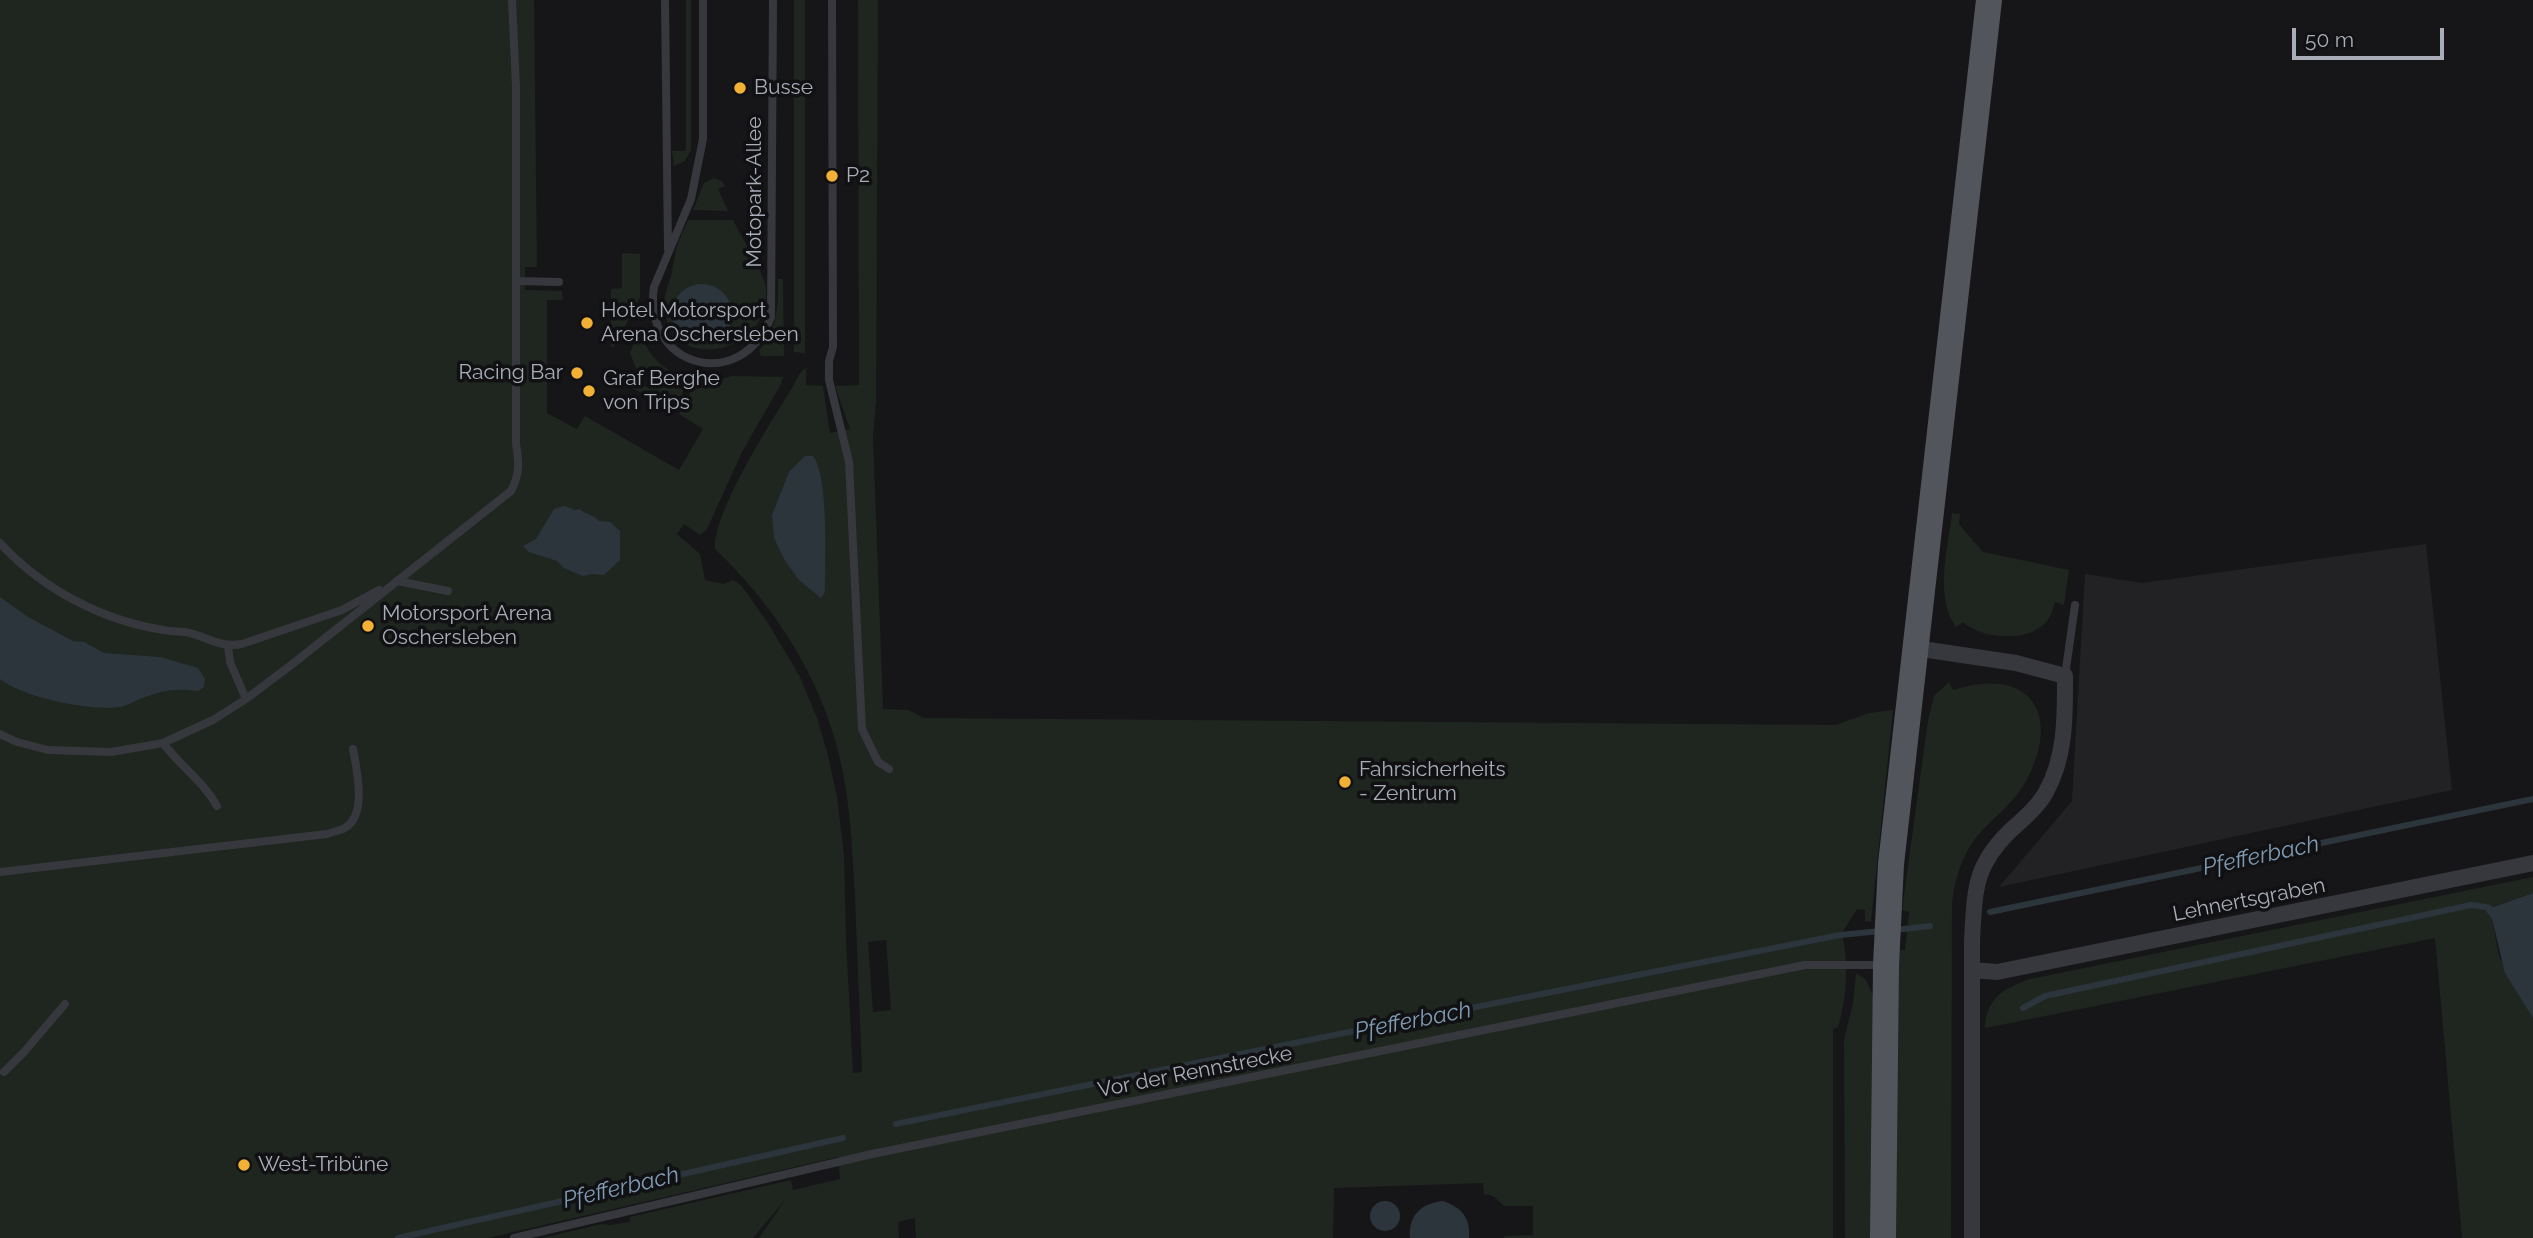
<!DOCTYPE html>
<meta charset="utf-8">
<style>
body{margin:0}
#map{position:relative;width:2533px;height:1238px;overflow:hidden;background:#161618;font-family:Raleway,sans-serif}
canvas{display:block}
.scale{position:absolute;left:2292px;top:28px;width:152px;height:32px;box-sizing:border-box;border:4px solid #a8adb8;border-top:0;padding-left:9px;font-size:21px;line-height:24px;white-space:nowrap;color:#a8adb8;-webkit-text-stroke:5px #111113;paint-order:stroke}
</style>
<div id="map">
<canvas width="2533" height="1238"></canvas>
<div class="scale">50 m</div>
</div>
<script>
const context = document.querySelector('canvas').getContext('2d');
context.lineJoin = 'round';
function fillPath(path, color) {
  context.fillStyle = color;
  context.fill(path, 'evenodd');
}
function trace(path, color, width, dash) {
  context.strokeStyle = color;
  context.lineWidth = width;
  context.lineCap = dash ? 'butt' : 'round';
  context.setLineDash(dash || []);
  context.stroke(path);
}
function label(font, color, halo, rows, align = 'center') {
  context.font = font + ' Raleway,sans-serif';
  context.lineWidth = 7;
  context.setLineDash([]);
  context.textBaseline = 'middle';
  context.strokeStyle = halo;
  context.fillStyle = color;
  for (const [text, x, y, turn = 0] of rows) {
    context.save();
    context.translate(x, y);
    context.rotate((+turn || 0) * Math.PI / 180);
    context.textAlign = isNaN(turn) ? turn : align;
    if (halo) context.strokeText(text, 0, 0);
    context.fillText(text, 0, 0);
    context.restore();
  }
}
fillPath(new Path2D(`
 M 2426,544 L 2452,790 L 1999,887 L 2072,801 L 2085,574 L 2142,583 Z`), '#222225');
fillPath(new Path2D(`
 M 0,0 L 534,0 L 537,267 L 525,267 L 525,290 L 562,291 L 563,300 L 547,300 L 547,413 L 577,429 L 585,416 L 679,470 L 703,429 L 679,414 L 693,388 L 732,376 L 783,377 L 781,384 L 742,452 L 707,529 L 700,535 L 684,524 L 677,534 L 700,554 L 705,580 L 724,584 L 733,580 L 741,585 L 768,623 L 800,677 L 817,718 L 828,755 L 837,797 L 844,855 L 846,940 L 853,1073 L 862,1072 C 860,1014 857,956 855,897 C 852,844 850,791 835,740 C 814,667 770,601 715,549 C 713,512 771,422 792,388 C 796,382 797,376 803,370 L 806,368 L 806,385 L 823,386 L 830,433 L 850,429 L 835,386 L 859,385 L 858,0 L 878,0 L 876,402 L 873,436 L 883,709 L 908,710 L 924,718 L 1836,725 L 1869,713 L 1893,710 L 1871,922 L 1865,921 L 1865,910 L 1857,909 L 1842,933 C 1849,964 1847,997 1838,1027 L 1833,1029 L 1833,1238 L 1504,1238 L 1505,1236 L 1533,1235 L 1533,1206 L 1504,1206 L 1493,1196 L 1484,1194 L 1483,1183 L 1334,1188 L 1333,1238 L 916,1238 L 915,1218 L 898,1222 L 899,1238 L 759,1238 L 785,1200 L 753,1238 L 542,1238 L 602,1224 L 610,1225 L 630,1222 L 630,1217 L 791,1180 L 793,1190 L 840,1179 L 838,1157 L 488,1238 L 0,1238 ZM 886,940 L 891,1010 L 873,1012 L 868,942 Z
 M 686,0 L 691,0 L 691,150 L 685,161 L 674,166 L 672,151 L 686,151 Z
 M 794,0 L 805,0 L 805,353 L 794,352 Z
 M 714,178 L 722,181 L 725,186 L 718,189 L 728,211 L 693,210 L 704,183 Z
 M 688,220 L 733,220 C 741,236 764,273 766,288 C 773,356 664,377 664,302 C 665,293 668,285 671,276 C 673,267 674,258 676,250 C 679,239 684,229 688,220 Z
 M 622,253 L 640,254 L 640,297 L 614,347 L 611,347 L 611,289 L 622,288 Z
 M 778,279 L 783,279 L 784,356 L 761,356 L 759,351 C 778,325 778,310 778,279 Z
 M 640,328 C 643,344 654,363 670,370 L 643,372 L 636,368 L 630,353 Z
 M 684,383 L 686,387 L 672,411 L 631,387 L 633,384 L 651,388 Z
 M 1952,513 L 1960,514 L 1959,524 L 1983,552 L 2069,570 L 2064,605 L 2055,602 C 2053,609 2051,616 2046,622 C 2028,643 1981,639 1963,622 L 1956,627 C 1934,596 1948,548 1952,513 Z
 M 1949,682 L 1953,690 C 2031,665 2063,715 2025,783 C 2011,808 1984,823 1969,848 C 1959,866 1954,884 1952,904 L 1951,1238 L 1895,1238 L 1898,950 L 1905,950 L 1909,912 L 1902,910 L 1928,720 L 1934,696 Z
 M 2533,877 L 2533,893 L 2492,907 L 2492,919 L 2499,956 L 2533,1018 L 2533,1238 L 2462,1238 L 2435,938 L 1985,1028 C 1986,999 2003,988 2030,979 Z
 M 1856,973 L 1866,980 L 1874,997 L 1874,1238 L 1845,1238 L 1844,1040 L 1853,1003 Z`), '#1e261f');
fillPath(new Path2D(`
 M672 314a30 30 0 1 1 60 0a30 30 0 1 1-60 0Z
 M 805,456 L 813,456 C 829,477 825,563 825,592 L 821,598 L 799,580 L 784,559 L 774,538 L 772,515 L 789,472 Z
 M 565,506 L 575,510 L 580,509 C 586,515 593,514 599,521 L 610,522 L 620,531 L 620,560 L 604,575 L 592,574 L 583,576 L 564,568 L 557,561 L 529,552 L 523,546 L 536,539 L 554,509 Z
 M 0,597 L 28,617 L 73,641 L 84,642 L 104,653 L 160,657 L 198,668 L 205,679 L 204,687 L 198,691 C 174,688 163,690 140,699 C 134,701 127,706 120,707 C 89,711 24,698 0,679 Z
 M 2533,893 L 2533,1018 L 2505,973 L 2492,919 L 2486,911 L 2488,904 L 2493,907 Z
 M1370 1216a15 15 0 1 1 30 0a15 15 0 1 1-30 0Z
 M 1443,1201 C 1461,1207 1471,1218 1469,1238 L 1410,1238 C 1408,1215 1422,1203 1443,1201 Z`), '#2c353c');
trace(new Path2D(`
 M 1990,912 L 2533,799
 M 1894,930 L 1930,926
 M 2023,1008 L 2045,996 L 2471,905 L 2486,907
 M 896,1124 L 1329,1036 L 1840,935 L 1880,931
 M 398,1238 L 843,1138`), '#2c353c', 6);
trace(new Path2D(`
 M 665,0 L 668,249
 M 703,0 L 703,139 L 691,199 L 654,287 C 642,367 741,395 771,317 L 773,0
 M 832,0 L 833,347 L 829,361 L 829,380 L 849,462 L 862,729 L 878,762 L 889,769
 M 516,281 L 559,282
 M 0,543 C 42,589 103,621 164,630 C 171,632 178,631 185,632 C 207,636 218,648 242,644 L 342,610 L 379,590
 M 397,581 L 448,591
 M 228,646 L 230,662 L 246,699
 M 2065,676 L 2075,605
 M 0,734 L 17,742 L 48,750 L 111,752 L 163,743 L 213,720 L 246,699 L 295,662 L 511,491 C 520,474 519,462 516,443 L 516,87 L 512,0
 M 163,743 C 180,766 203,781 217,806
 M 0,872 L 327,834 C 332,832 338,831 343,829 C 368,817 357,771 353,749
 M 4,1072 L 24,1052 L 65,1004
 M 514,1238 L 872,1154 L 1805,965 L 1883,965`), '#37383d', 8);
trace(new Path2D(`
 M 1915,648 L 2016,663 L 2065,676 C 2065,716 2066,756 2046,792 C 2038,807 2022,820 2009,832 C 1973,867 1975,893 1972,940 L 1972,1238
 M 1972,970 L 1997,972 L 2533,863`), '#37383d', 16);
trace(new Path2D(`
 M 1883,1238 L 1886,965 L 1891,864 L 1989,0`), '#53555c', 26);
for (const [x, y, r, color] of [
 [740,88,7,"#f2b134"],
 [832,176,7,"#f2b134"],
 [587,323,7,"#f2b134"],
 [577,373,7,"#f2b134"],
 [589,391,7,"#f2b134"],
 [368,626,7,"#f2b134"],
 [1345,782,7,"#f2b134"],
 [244,1165,7,"#f2b134"]
]) {
  const dot = new Path2D();
  dot.arc(x, y, r, 0, 2 * Math.PI);
  context.fillStyle = color;
  context.fill(dot);
  trace(dot, '#111113', 2.5);
}
label('21px', '#a8adb8', '#111113', [
 ["Busse",754,88],
 ["P2",846,176],
 ["Hotel Motorsport",601,311],
 ["Arena Oschersleben",601,335],
 ["Racing Bar",563,373,"right"],
 ["Graf Berghe",603,379],
 ["von Trips",603,403],
 ["Motorsport Arena",382,614],
 ["Oschersleben",382,638],
 ["Fahrsicherheits",1359,770],
 ["- Zentrum",1359,794],
 ["West-Tribüne",258,1165]
], 'left');
label('21px', '#a8adb8', '#111113', [
 ["Motopark-Allee",755,192,-90],
 ["Lehnertsgraben",2249,900,-11],
 ["Vor der Rennstrecke",1195,1072,-11]
]);
label('italic 23px', '#7f9bb3', '#111113', [
 ["Pfefferbach",2261,856,-12],
 ["Pfefferbach",1413,1021,-11],
 ["Pfefferbach",621,1188,-13]
]);
</script>
